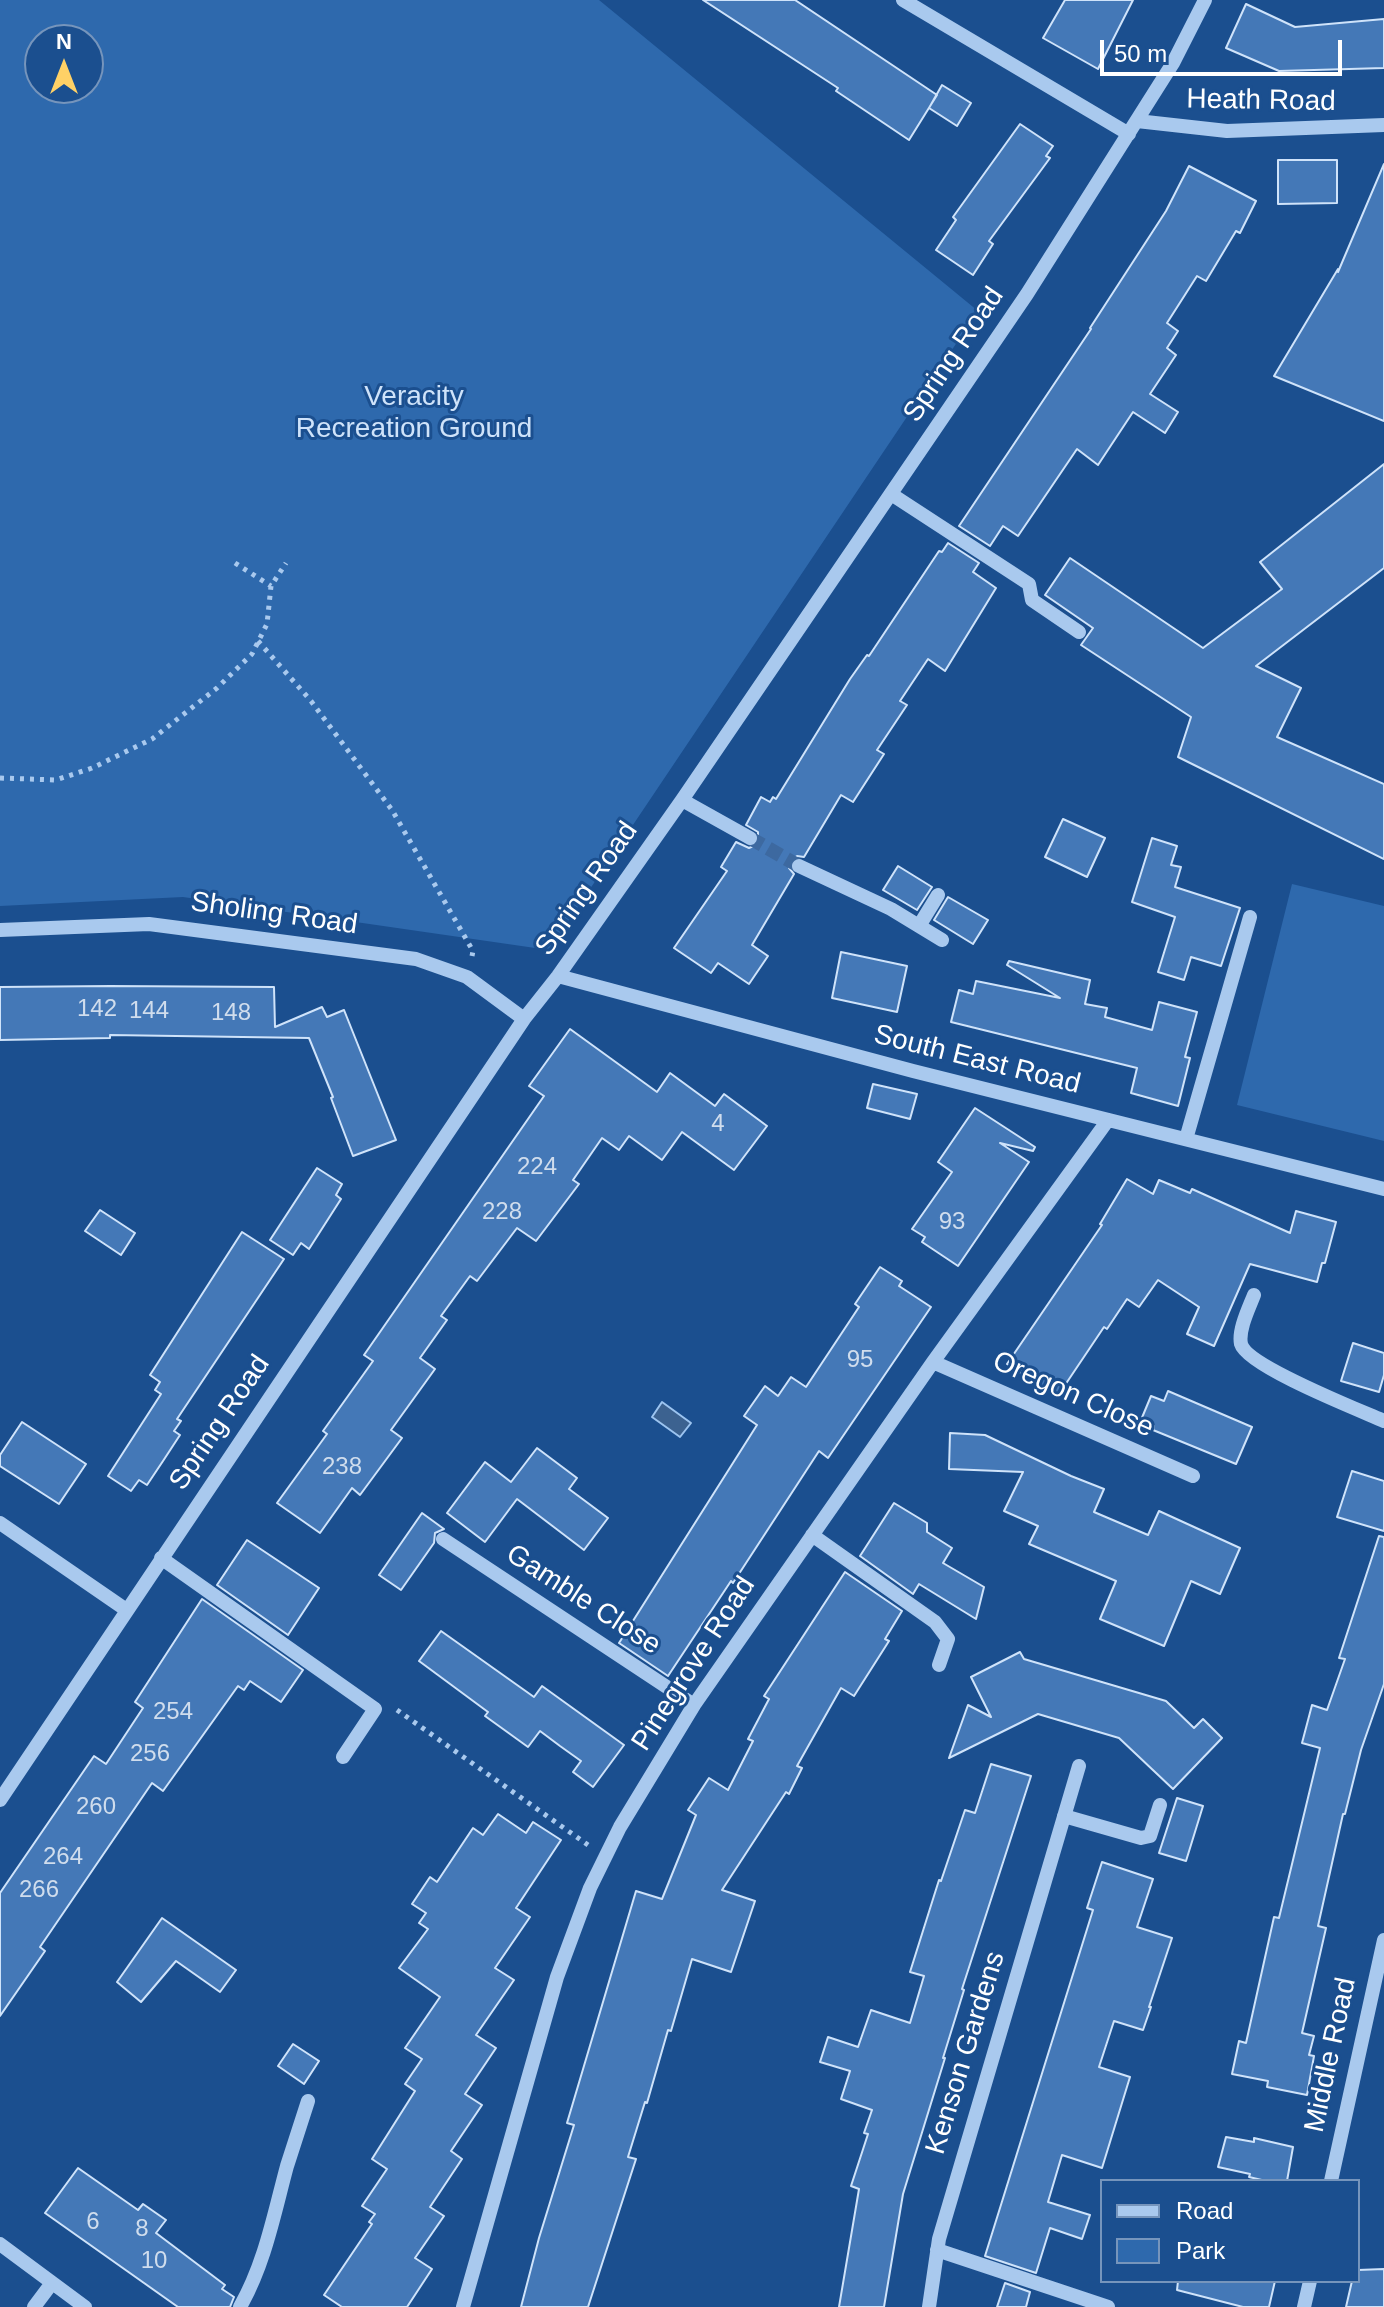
<!DOCTYPE html>
<style>
body{margin:0}
#map{position:relative;width:1384px;height:2307px;overflow:hidden;background:#1b4f8f;font-family:Arial,sans-serif}
canvas{display:block}
.legend{position:absolute;left:1100px;top:2179px;width:260px;height:104px;box-sizing:border-box;background:#1b4f8f;border:2px solid #7695bc;margin:0;padding:10px 14px;list-style:none;font-size:24px;color:#fff}
.legend li{display:flex;align-items:center;gap:16px;height:40px}
.legend b{width:40px;border:2px solid #7695bc}
.north{position:absolute;left:24px;top:24px;width:80px;height:80px;box-sizing:border-box;background:#1b4f8f;border:2px solid #7695bc;border-radius:50%;rotate:0deg;font-size:22px;font-weight:700;line-height:32px;text-align:center;color:#fff}
.north::after{content:'';display:block;margin:auto;width:28px;height:36px;background:#ffd166;clip-path:polygon(50% 0,100% 100%,50% 72%,0 100%)}
.scale{position:absolute;left:1100px;top:40px;width:242px;height:36px;box-sizing:border-box;border:4px solid #fff;border-top:0;padding-left:10px;font-size:24px;line-height:28px;white-space:nowrap;color:#fff;-webkit-text-stroke:6px #1b4f8f;paint-order:stroke}
</style>
<div id="map">
<canvas width="1384" height="2307"></canvas>
<ul class="legend">
<li><b style="height:10px;background:#a9c9ee"></b>Road</li>
<li><b style="height:22px;background:#2e69ad"></b>Park</li>
</ul>
<div class="north">N</div>
<div class="scale">50 m</div>
</div>
<script>
const context = document.querySelector('canvas').getContext('2d');
context.lineJoin = 'round';
function fillPath(path, color) {
  context.fillStyle = color;
  context.fill(path, 'evenodd');
}
function trace(path, color, width, dash) {
  context.strokeStyle = color;
  context.lineWidth = width;
  context.lineCap = dash ? 'butt' : 'round';
  context.setLineDash(dash || []);
  context.stroke(path);
}
function label(font, color, halo, rows, align = 'center') {
  context.font = font + ' Arial,sans-serif';
  context.lineWidth = 6;
  context.setLineDash([]);
  context.textBaseline = 'middle';
  context.strokeStyle = halo;
  context.fillStyle = color;
  for (const [text, x, y, turn = 0] of rows) {
    context.save();
    context.translate(x, y);
    context.rotate((+turn || 0) * Math.PI / 180);
    context.textAlign = isNaN(turn) ? turn : align;
    if (halo) context.strokeText(text, 0, 0);
    context.fillText(text, 0, 0);
    context.restore();
  }
}
fillPath(new Path2D(`
 M 0,0 L 599,0 L 978,311 L 549,950 L 183,897 L 0,906 ZM 40,40 L 88,40 L 88,88 L 40,88 Z
 M 1292,884 L 1384,906 L 1384,1141 L 1237,1105 Z`), '#2e69ad');
const water = new Path2D(`
 M 662,1402 L 691,1423 L 680,1437 L 652,1417 Z`);
fillPath(water, '#3c6290');
trace(water, '#9cc4f0', 2);
const building = new Path2D(`
 M 703,0 L 795,0 L 937,95 L 909,140 L 836,91 L 838,88 Z
 M 1065,0 L 1133,0 L 1098,69 L 1043,38 Z
 M 1246,4 L 1295,27 L 1384,19 L 1384,68 L 1279,71 L 1226,48 Z
 M 942,85 L 971,103 L 957,126 L 929,108 Z
 M 1020,124 L 1053,146 L 1046,156 L 1050,158 L 989,241 L 993,244 L 973,275 L 936,250 L 956,220 L 953,217 Z
 M 1278,160 L 1337,160 L 1337,203 L 1278,204 Z
 M 1384,164 L 1384,421 L 1274,376 L 1338,269 L 1338,272 Z
 M 1189,166 L 1256,201 L 1240,233 L 1236,231 L 1206,281 L 1197,276 L 1167,323 L 1178,331 L 1167,348 L 1176,355 L 1150,394 L 1178,412 L 1165,433 L 1133,412 L 1098,465 L 1077,449 L 1018,536 L 1003,526 L 990,546 L 959,526 L 1091,329 L 1090,328 L 1166,211 Z
 M 1384,464 L 1384,568 L 1256,666 L 1301,688 L 1277,737 L 1384,784 L 1384,859 L 1178,757 L 1191,717 L 1081,645 L 1093,628 L 1045,595 L 1070,558 L 1203,648 L 1282,589 L 1260,562 Z
 M 948,543 L 979,563 L 973,572 L 996,588 L 945,671 L 928,659 L 900,701 L 907,705 L 877,750 L 884,754 L 853,802 L 841,795 L 804,857 L 797,856 L 790,861 L 789,868 L 794,874 L 752,945 L 768,956 L 749,984 L 718,963 L 711,973 L 674,948 L 727,871 L 721,867 L 736,842 L 749,848 L 758,844 L 758,832 L 746,825 L 761,797 L 770,802 L 773,797 L 776,799 L 850,679 L 867,655 L 869,656 L 939,551 L 942,552 Z
 M 1063,819 L 1105,838 L 1087,877 L 1045,857 Z
 M 1152,838 L 1177,846 L 1171,865 L 1181,867 L 1175,887 L 1240,908 L 1221,966 L 1191,957 L 1184,980 L 1158,972 L 1175,917 L 1132,902 Z
 M 898,866 L 932,887 L 917,910 L 883,890 Z
 M 948,897 L 988,920 L 973,944 L 934,920 Z
 M 841,952 L 907,966 L 897,1012 L 832,998 Z
 M 1009,961 L 1090,980 L 1085,1004 L 1107,1008 L 1105,1017 L 1152,1030 L 1159,1002 L 1197,1012 L 1185,1057 L 1190,1058 L 1178,1106 L 1131,1093 L 1137,1068 L 951,1022 L 959,990 L 973,994 L 976,981 L 1060,998 L 1007,965 Z
 M 110,986 L 274,987 L 275,1027 L 322,1007 L 327,1017 L 344,1010 L 396,1140 L 353,1156 L 331,1098 L 333,1097 L 309,1038 L 110,1035 L 110,1038 L 0,1040 L 0,987 Z
 M 570,1029 L 657,1092 L 670,1073 L 715,1106 L 724,1094 L 767,1126 L 734,1170 L 682,1132 L 662,1160 L 629,1136 L 619,1150 L 602,1138 L 573,1180 L 579,1184 L 536,1241 L 517,1228 L 477,1281 L 470,1276 L 441,1316 L 447,1320 L 420,1358 L 435,1369 L 391,1430 L 402,1438 L 360,1495 L 352,1488 L 320,1533 L 277,1503 L 327,1434 L 323,1431 L 373,1361 L 364,1355 L 544,1096 L 529,1086 Z
 M 873,1084 L 917,1094 L 910,1119 L 867,1108 Z
 M 975,1108 L 1035,1147 L 1033,1151 L 1000,1143 L 1029,1162 L 958,1266 L 922,1242 L 925,1237 L 912,1229 L 952,1172 L 938,1162 Z
 M 317,1168 L 342,1184 L 336,1195 L 341,1199 L 309,1249 L 301,1243 L 293,1255 L 270,1240 Z
 M 1127,1179 L 1153,1194 L 1159,1180 L 1190,1193 L 1192,1189 L 1290,1233 L 1296,1211 L 1336,1222 L 1325,1263 L 1322,1263 L 1317,1282 L 1250,1264 L 1214,1346 L 1187,1334 L 1199,1307 L 1158,1280 L 1139,1307 L 1127,1299 L 1107,1329 L 1104,1327 L 1057,1397 L 1007,1364 L 1102,1225 L 1100,1224 Z
 M 100,1210 L 135,1233 L 121,1255 L 85,1231 Z
 M 242,1232 L 284,1259 L 177,1419 L 181,1421 L 174,1431 L 180,1435 L 163,1461 L 147,1485 L 139,1480 L 131,1491 L 108,1476 L 161,1394 L 155,1390 L 160,1382 L 150,1375 Z
 M 880,1267 L 902,1281 L 899,1286 L 931,1307 L 828,1458 L 819,1451 L 733,1583 L 731,1581 L 668,1676 L 619,1643 L 757,1425 L 744,1416 L 765,1386 L 778,1396 L 791,1377 L 806,1387 L 859,1307 L 855,1304 Z
 M 1353,1343 L 1384,1353 L 1384,1375 L 1379,1392 L 1341,1381 Z
 M 1168,1391 L 1252,1427 L 1236,1464 L 1153,1430 L 1154,1426 L 1141,1420 L 1151,1396 L 1164,1401 Z
 M 22,1422 L 86,1464 L 59,1504 L 0,1466 L 0,1455 Z
 M 950,1433 L 985,1435 L 1071,1476 L 1104,1489 L 1094,1512 L 1148,1535 L 1159,1511 L 1240,1548 L 1220,1594 L 1191,1581 L 1164,1646 L 1100,1619 L 1116,1581 L 1029,1544 L 1038,1526 L 1004,1511 L 1023,1472 L 949,1469 Z
 M 537,1448 L 577,1478 L 569,1489 L 608,1518 L 584,1550 L 517,1499 L 485,1542 L 447,1513 L 485,1462 L 511,1482 Z
 M 1352,1471 L 1384,1481 L 1384,1531 L 1337,1517 Z
 M 894,1503 L 927,1523 L 927,1532 L 952,1548 L 943,1563 L 984,1587 L 976,1619 L 919,1584 L 913,1594 L 860,1556 Z
 M 422,1513 L 444,1529 L 435,1533 L 434,1543 L 401,1590 L 379,1575 Z
 M 1379,1536 L 1384,1537 L 1384,1684 L 1361,1750 L 1345,1814 L 1343,1814 L 1318,1926 L 1326,1928 L 1302,2033 L 1314,2036 L 1309,2055 L 1314,2056 L 1307,2095 L 1267,2087 L 1268,2081 L 1232,2074 L 1239,2041 L 1246,2043 L 1274,1917 L 1279,1918 L 1320,1748 L 1302,1743 L 1312,1705 L 1327,1710 L 1345,1659 L 1339,1658 Z
 M 247,1540 L 319,1588 L 288,1635 L 217,1585 Z
 M 845,1572 L 902,1611 L 885,1639 L 889,1641 L 854,1696 L 841,1688 L 797,1766 L 802,1768 L 789,1794 L 786,1792 L 722,1890 L 755,1901 L 731,1972 L 692,1959 L 671,2031 L 668,2030 L 647,2103 L 645,2102 L 628,2157 L 636,2159 L 588,2307 L 521,2307 L 539,2238 L 574,2125 L 567,2123 L 636,1891 L 662,1899 L 696,1815 L 688,1810 L 709,1778 L 728,1790 L 753,1741 L 748,1739 L 769,1699 L 764,1696 Z
 M 202,1599 L 303,1670 L 281,1702 L 250,1681 L 244,1690 L 238,1686 L 163,1791 L 152,1783 L 40,1947 L 45,1951 L 0,2016 L 0,1893 L 94,1756 L 106,1764 L 143,1708 L 135,1702 Z
 M 441,1631 L 534,1697 L 542,1686 L 624,1745 L 593,1787 L 573,1772 L 581,1761 L 560,1746 L 540,1731 L 528,1747 L 485,1716 L 488,1712 L 419,1661 Z
 M 1020,1652 L 1024,1659 L 1166,1701 L 1194,1728 L 1203,1719 L 1222,1738 L 1173,1789 L 1119,1738 L 1038,1714 L 949,1758 L 968,1705 L 991,1717 L 971,1677 Z
 M 991,1764 L 1031,1776 L 962,1989 L 964,1990 L 943,2058 L 945,2058 L 903,2194 L 884,2307 L 839,2307 L 859,2189 L 851,2186 L 868,2134 L 864,2133 L 872,2110 L 841,2099 L 850,2071 L 820,2062 L 828,2037 L 858,2047 L 871,2010 L 910,2023 L 924,1976 L 910,1972 L 939,1880 L 941,1881 L 965,1810 L 975,1813 Z
 M 1177,1798 L 1203,1806 L 1186,1861 L 1159,1853 Z
 M 498,1814 L 526,1833 L 533,1822 L 561,1840 L 516,1908 L 530,1917 L 495,1968 L 514,1980 L 476,2035 L 496,2048 L 465,2094 L 482,2105 L 451,2151 L 462,2159 L 430,2207 L 444,2216 L 415,2258 L 432,2269 L 407,2307 L 342,2307 L 324,2295 L 372,2224 L 369,2222 L 375,2214 L 362,2206 L 387,2169 L 372,2159 L 415,2091 L 405,2084 L 422,2059 L 405,2048 L 440,1997 L 399,1968 L 428,1929 L 419,1923 L 426,1913 L 412,1904 L 430,1877 L 437,1882 L 473,1828 L 483,1835 Z
 M 1102,1862 L 1153,1879 L 1137,1927 L 1172,1938 L 1149,2007 L 1151,2007 L 1143,2030 L 1114,2021 L 1099,2067 L 1130,2077 L 1102,2168 L 1062,2155 L 1048,2202 L 1090,2215 L 1082,2239 L 1050,2228 L 1036,2273 L 985,2256 L 1093,1910 L 1087,1908 Z
 M 162,1918 L 236,1970 L 220,1992 L 176,1961 L 141,2002 L 117,1982 Z
 M 293,2044 L 319,2061 L 304,2084 L 278,2066 Z
 M 1226,2137 L 1254,2142 L 1254,2138 L 1293,2147 L 1287,2181 L 1266,2181 L 1249,2177 L 1250,2174 L 1218,2167 Z
 M 78,2168 L 138,2210 L 143,2204 L 166,2220 L 156,2233 L 225,2285 L 222,2289 L 234,2297 L 230,2307 L 178,2307 L 45,2213 Z
 M 1384,2269 L 1384,2307 L 1346,2307 L 1352,2281 L 1358,2281 L 1358,2270 Z
 M 1178,2281 L 1275,2281 L 1269,2307 L 1243,2307 L 1177,2290 Z
 M 1005,2283 L 1030,2292 L 1026,2307 L 997,2307 Z`);
fillPath(building, '#4478b7');
trace(building, '#cfe3fa', 2);
trace(new Path2D(`
 M 750,838 L 799,866`), '#3d69a0', 14, [14, 7]);
trace(new Path2D(`
 M 235,563 L 271,586
 M 258,641 L 311,701 L 392,810 L 473,951 L 472,956
 M 0,778 L 56,780 L 92,768 L 152,739 L 217,688 L 252,654 L 267,624 L 271,586 L 286,563
 M 397,1710 L 588,1845`), '#a9c9ee', 5, [4, 6]);
trace(new Path2D(`
 M 903,0 L 1129,134
 M 1137,121 L 1227,131 L 1384,125
 M 891,494 L 1029,584 L 1032,600 L 1079,632
 M 682,800 L 750,838
 M 799,866 L 891,909 L 942,940
 M 919,926 L 938,895
 M 0,930 L 149,924 L 416,959 L 467,977 L 524,1019
 M 558,976 L 913,1071 L 1384,1189
 M 1186,1139 L 1250,917
 M 1254,1295 C 1249,1308 1238,1330 1241,1344 C 1247,1366 1359,1410 1384,1421
 M 933,1362 L 1193,1476
 M 0,1523 L 125,1609
 M 812,1535 L 935,1622 L 948,1639 L 939,1665
 M 443,1539 L 694,1705
 M 161,1558 L 375,1709 L 343,1757
 M 0,1800 L 524,1019 L 558,976 L 682,800 L 1027,294 L 1173,63 L 1205,0
 M 1064,1816 L 1141,1838 L 1150,1836 L 1160,1805
 M 1331,2181 L 1384,1940
 M 0,2244 L 85,2307
 M 937,2250 L 1108,2307
 M 34,2307 L 52,2283
 M 240,2307 C 265,2263 274,2214 287,2166 C 294,2144 301,2123 308,2101
 M 463,2307 L 557,1977 L 590,1888 L 620,1827 L 694,1705 L 933,1362 L 1108,1120
 M 929,2307 L 939,2239 L 1079,1766
 M 1304,2307 L 1310,2281`), '#a9c9ee', 14);
label('24px', '#d0dded', null, [
 ["142",97,1009],
 ["144",149,1011],
 ["148",231,1013],
 ["4",718,1124],
 ["224",537,1167],
 ["228",502,1212],
 ["93",952,1222],
 ["95",860,1360],
 ["238",342,1467],
 ["254",173,1712],
 ["256",150,1754],
 ["260",96,1807],
 ["264",63,1857],
 ["266",39,1890],
 ["6",93,2222],
 ["8",142,2229],
 ["10",154,2261]
]);
label('28px', '#fff', '#1b4f8f', [
 ["Heath Road",1261,101,1],
 ["Spring Road",954,355,-56],
 ["Spring Road",587,889,-55],
 ["Sholing Road",274,914,8],
 ["South East Road",977,1060,14],
 ["Oregon Close",1073,1395,24],
 ["Spring Road",220,1423,-56],
 ["Gamble Close",583,1600,33],
 ["Pinegrove Road",694,1664,-57],
 ["Kenson Gardens",966,2053,-73],
 ["Middle Road",1331,2055,-78]
]);
label('28px', '#cfe3fa', '#1b4f8f', [
 ["Veracity",414,397],
 ["Recreation Ground",414,429]
]);
</script>
